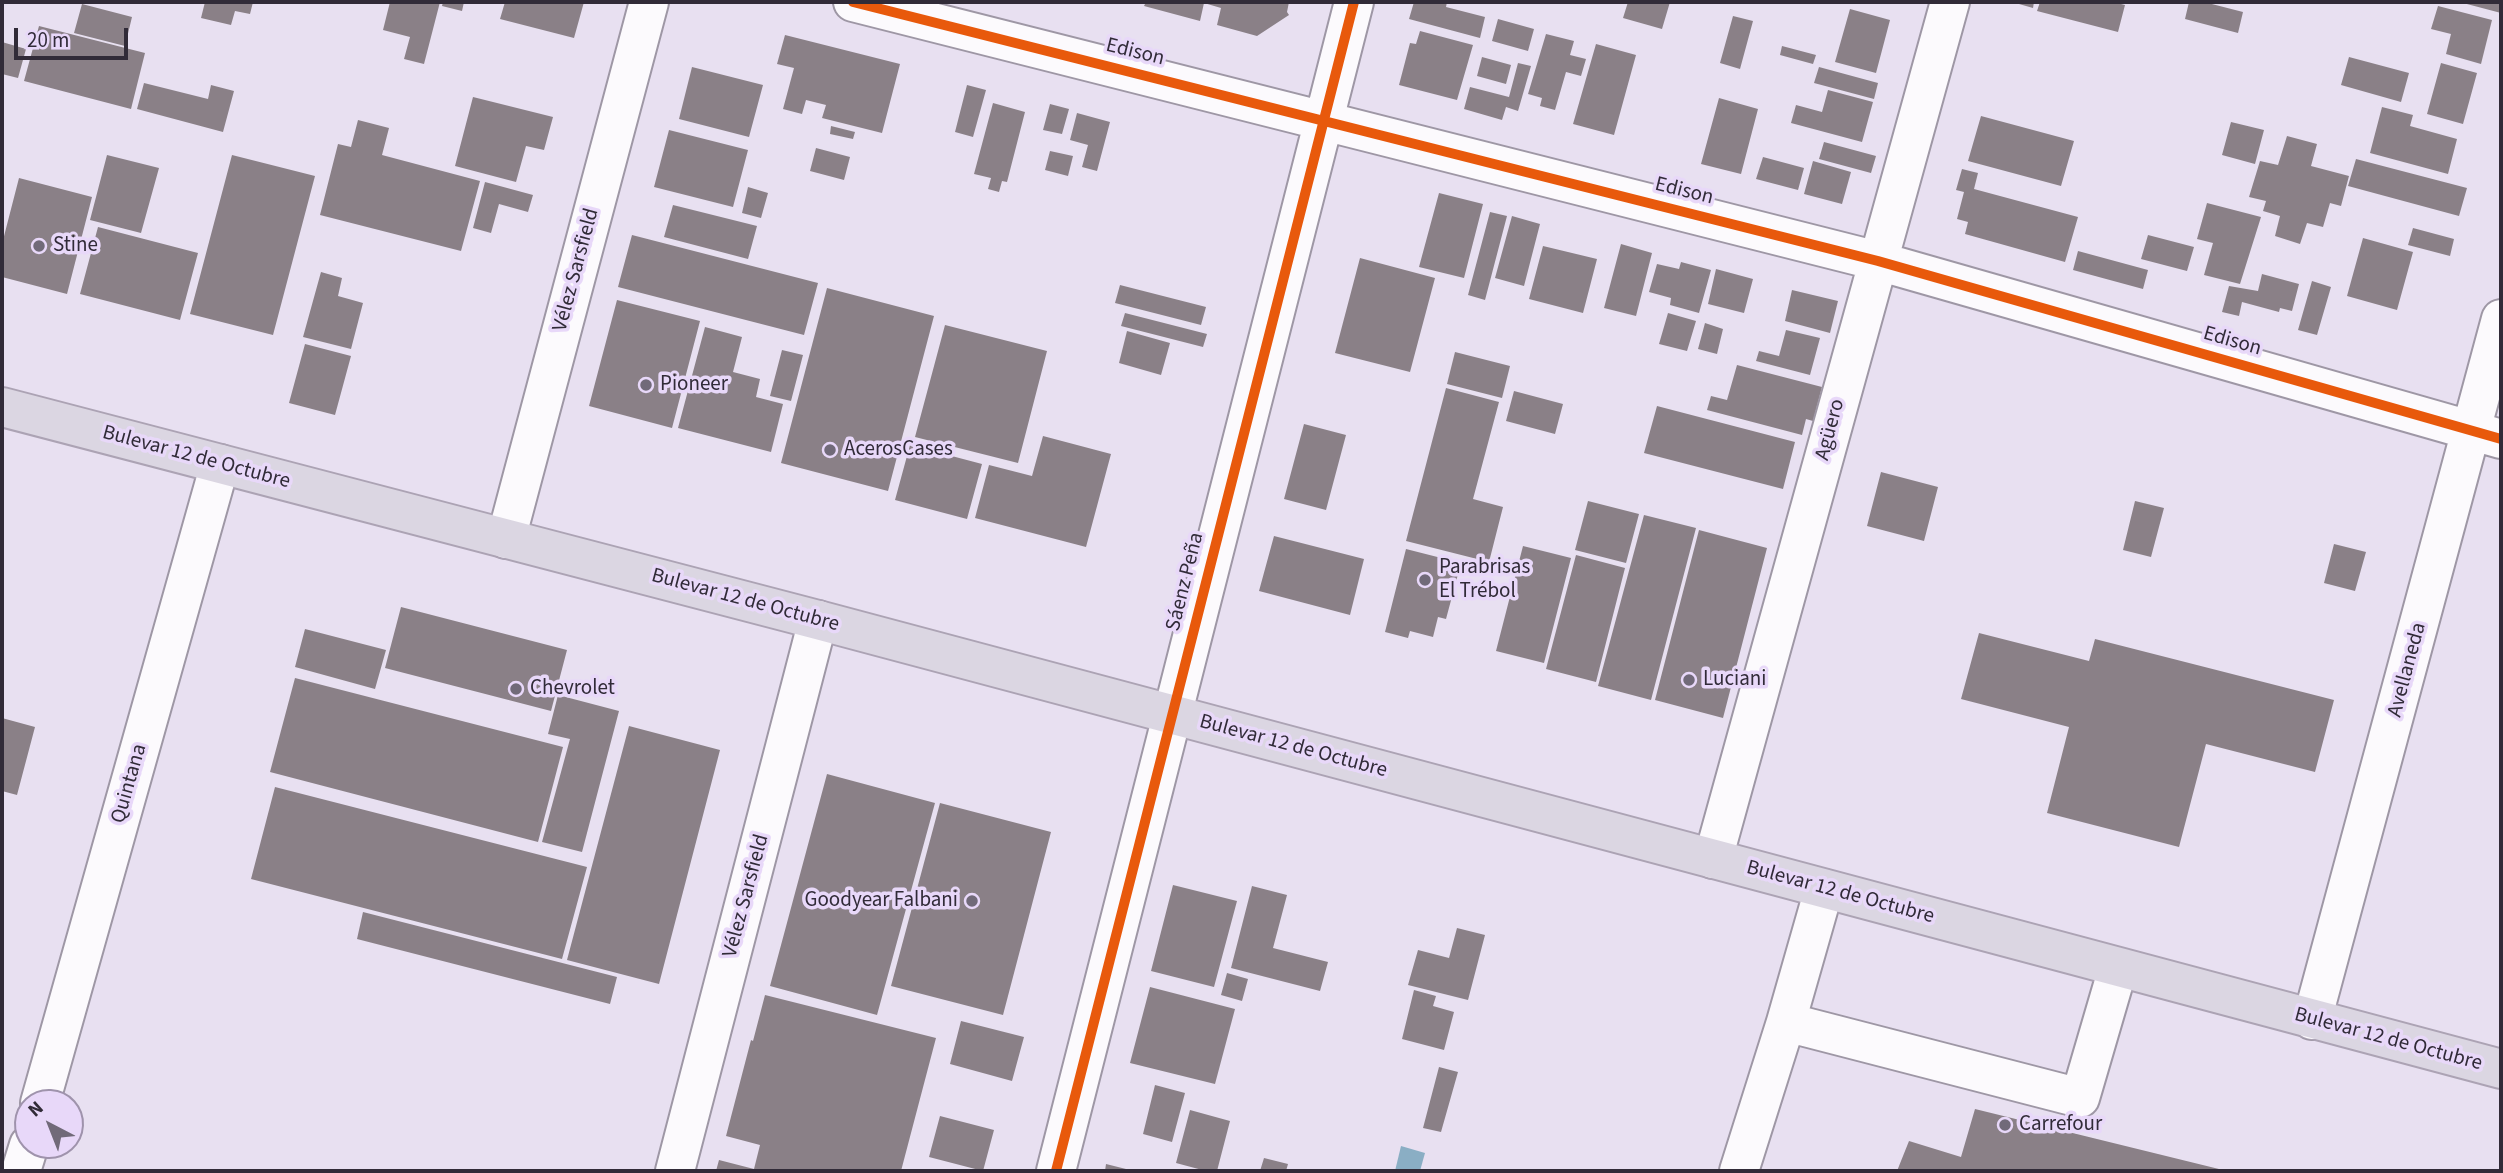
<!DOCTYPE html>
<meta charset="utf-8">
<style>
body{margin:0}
#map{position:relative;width:2503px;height:1173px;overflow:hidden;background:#e8e0f1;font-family:"Source Sans 3",sans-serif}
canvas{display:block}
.frame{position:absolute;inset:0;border:4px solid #312b38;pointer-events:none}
.north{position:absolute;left:14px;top:1089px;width:70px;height:70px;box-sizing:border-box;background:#e8d8f9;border:2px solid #9f93ac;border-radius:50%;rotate:318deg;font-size:19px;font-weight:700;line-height:28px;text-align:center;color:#312b38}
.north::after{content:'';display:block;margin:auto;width:24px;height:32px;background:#716a79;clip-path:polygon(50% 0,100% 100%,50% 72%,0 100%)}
.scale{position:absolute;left:14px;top:28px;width:114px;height:32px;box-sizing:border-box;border:4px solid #312b38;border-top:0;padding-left:9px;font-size:21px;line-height:24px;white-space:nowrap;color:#312b38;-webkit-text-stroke:5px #e8d8f9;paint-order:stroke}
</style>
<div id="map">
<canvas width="2503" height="1173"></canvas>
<div class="frame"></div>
<div class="north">N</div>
<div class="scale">20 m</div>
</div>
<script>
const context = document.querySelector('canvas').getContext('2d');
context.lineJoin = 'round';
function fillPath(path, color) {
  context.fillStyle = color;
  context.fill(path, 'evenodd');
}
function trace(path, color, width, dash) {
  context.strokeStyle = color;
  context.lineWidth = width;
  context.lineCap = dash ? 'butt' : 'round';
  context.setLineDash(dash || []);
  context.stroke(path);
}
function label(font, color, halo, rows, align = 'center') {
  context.font = font + ' "Source Sans 3",sans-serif';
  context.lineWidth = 7;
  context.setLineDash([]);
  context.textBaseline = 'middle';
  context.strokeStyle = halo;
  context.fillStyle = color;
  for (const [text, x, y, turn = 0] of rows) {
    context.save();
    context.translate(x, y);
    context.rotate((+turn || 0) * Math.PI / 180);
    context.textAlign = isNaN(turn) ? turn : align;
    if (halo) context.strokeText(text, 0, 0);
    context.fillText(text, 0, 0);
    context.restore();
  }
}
fillPath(new Path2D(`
 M 1401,1146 L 1425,1153 L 1420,1171 L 1395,1171 Z`), '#8aaec4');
fillPath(new Path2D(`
 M 205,2 L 253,2 L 250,14 L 235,11 L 231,25 L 201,18 Z
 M 390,2 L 440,2 L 424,64 L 404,59 L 410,37 L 383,30 Z
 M 443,2 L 464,2 L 462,11 L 442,6 Z
 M 505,2 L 584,2 L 574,38 L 500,19 Z
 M 1146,2 L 1289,2 L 1287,12 L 1289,15 L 1257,36 L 1217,25 L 1221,8 L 1204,3 L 1200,21 L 1144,6 Z
 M 1414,2 L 1447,2 L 1446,7 L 1485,17 L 1480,38 L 1409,19 Z
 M 1628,2 L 1670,2 L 1662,29 L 1623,18 Z
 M 2012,2 L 2034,2 L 2033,8 Z
 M 2040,2 L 2113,2 L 2125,5 L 2118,32 L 2037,11 Z
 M 2189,2 L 2204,2 L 2243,12 L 2238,33 L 2185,19 Z
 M 2463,2 L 2501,2 L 2501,13 L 2463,3 Z
 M 82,4 L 132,17 L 125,46 L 74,33 Z
 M 2438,6 L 2492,20 L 2481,64 L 2446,54 L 2451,34 L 2431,29 Z
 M 1850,9 L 1890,20 L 1876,73 L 1835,62 Z
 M 1733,16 L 1753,21 L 1740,69 L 1720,63 Z
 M 1498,19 L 1534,29 L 1528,51 L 1492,41 Z
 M 39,26 L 145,53 L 131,109 L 24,81 Z
 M 1420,31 L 1473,45 L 1457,100 L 1399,85 L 1410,43 L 1416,44 Z
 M 1546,34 L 1574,41 L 1570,55 L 1586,59 L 1581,76 L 1566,72 L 1555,110 L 1540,106 L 1542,98 L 1528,94 Z
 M 785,35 L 900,64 L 882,133 L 822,118 L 826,105 L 806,100 L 802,114 L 783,109 L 794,68 L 777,64 Z
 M 2,42 L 26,49 L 18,78 L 2,74 Z
 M 1596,44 L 1636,55 L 1614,135 L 1573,124 Z
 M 1782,46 L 1816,55 L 1813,64 L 1780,55 Z
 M 1482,57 L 1511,65 L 1506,84 L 1477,76 Z
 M 2349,57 L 2409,73 L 2401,102 L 2341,85 Z
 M 1518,63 L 1531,66 L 1518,111 L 1506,107 L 1502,120 L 1464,109 L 1470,87 L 1509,97 Z
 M 2441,63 L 2477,73 L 2463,124 L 2427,114 Z
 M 692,67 L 763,85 L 749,137 L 679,119 Z
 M 1819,67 L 1878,83 L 1874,99 L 1814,83 Z
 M 144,83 L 208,99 L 211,85 L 234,91 L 223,132 L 137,109 Z
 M 967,85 L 986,90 L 973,137 L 955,132 Z
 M 1828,90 L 1873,102 L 1862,142 L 1791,123 L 1796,105 L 1822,112 Z
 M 473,97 L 553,117 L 544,150 L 526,146 L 516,182 L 455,166 Z
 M 1719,98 L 1758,109 L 1741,174 L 1701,164 Z
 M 993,103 L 1025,112 L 1007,182 L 1002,181 L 999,192 L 988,189 L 991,178 L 974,174 Z
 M 1050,104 L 1069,109 L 1062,134 L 1043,130 Z
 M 2382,107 L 2413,115 L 2410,126 L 2457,139 L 2448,174 L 2370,153 Z
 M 1077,113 L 1110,122 L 1097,171 L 1082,167 L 1088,145 L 1070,140 Z
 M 1981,116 L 2074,141 L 2061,186 L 1968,161 Z
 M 358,120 L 389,128 L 382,155 L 480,181 L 461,251 L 320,215 L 338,144 L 351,147 Z
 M 2231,122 L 2264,130 L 2255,164 L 2222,155 Z
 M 831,126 L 855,132 L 853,139 L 830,134 Z
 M 669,130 L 748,150 L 733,207 L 654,187 Z
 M 2287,136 L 2317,144 L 2311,166 L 2349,176 L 2341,206 L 2330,203 L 2323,227 L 2307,223 L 2300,244 L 2275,236 L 2280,216 L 2263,211 L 2266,201 L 2249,197 L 2260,161 L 2278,165 Z
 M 1824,142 L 1876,156 L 1871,173 L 1819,159 Z
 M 816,148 L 850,157 L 844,180 L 810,171 Z
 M 1050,151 L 1073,156 L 1068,176 L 1045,170 Z
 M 107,155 L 159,168 L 141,233 L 90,220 Z
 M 232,155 L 315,176 L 273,335 L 190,314 Z
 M 1763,157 L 1804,168 L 1798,190 L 1756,179 Z
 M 2356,159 L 2467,188 L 2459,216 L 2348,186 Z
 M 1813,161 L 1851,172 L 1842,204 L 1804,194 Z
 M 1962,169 L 1978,173 L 1974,189 L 2078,217 L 2065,262 L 1965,234 L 1968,222 L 1957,219 L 1964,192 L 1956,190 Z
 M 19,178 L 92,197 L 67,294 L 2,277 L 2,244 Z
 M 485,182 L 533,195 L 528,212 L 499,204 L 491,233 L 473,228 Z
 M 748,187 L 768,193 L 761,218 L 742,213 Z
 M 1439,193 L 1483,204 L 1464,278 L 1419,267 Z
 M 2207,203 L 2261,217 L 2240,284 L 2204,275 L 2213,243 L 2197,239 Z
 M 673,205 L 757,226 L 748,259 L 664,237 Z
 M 1490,212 L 1507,216 L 1485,300 L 1468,295 Z
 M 1512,216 L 1540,224 L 1524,286 L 1495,278 Z
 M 98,227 L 198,253 L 180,320 L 80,294 Z
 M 2413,228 L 2454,239 L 2450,256 L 2408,245 Z
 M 632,235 L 818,283 L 804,335 L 618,287 Z
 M 2148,235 L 2194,247 L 2187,271 L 2141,259 Z
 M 2363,238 L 2413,252 L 2397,310 L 2347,296 Z
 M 1621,244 L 1652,253 L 1636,316 L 1604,308 Z
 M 1543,246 L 1597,259 L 1583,313 L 1529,299 Z
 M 2078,251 L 2148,270 L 2143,289 L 2073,270 Z
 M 1360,258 L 1435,278 L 1410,372 L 1335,353 Z
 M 1681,262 L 1711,270 L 1699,313 L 1670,305 L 1671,298 L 1649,292 L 1657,264 L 1679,269 Z
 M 1716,269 L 1753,279 L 1744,313 L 1708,304 Z
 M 321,272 L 342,278 L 338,296 L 363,303 L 351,349 L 303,337 Z
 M 2262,274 L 2299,284 L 2292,311 L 2280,308 L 2279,312 L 2242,302 L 2239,316 L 2222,312 L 2229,286 L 2258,291 Z
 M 2312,281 L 2331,287 L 2317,335 L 2298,330 Z
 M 1120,285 L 1206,307 L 1201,325 L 1115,303 Z
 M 827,288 L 934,316 L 888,491 L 781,463 Z
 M 1792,290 L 1838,301 L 1830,333 L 1785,321 Z
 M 617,300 L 700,321 L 672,428 L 589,406 Z
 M 1125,313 L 1207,334 L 1203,347 L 1121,326 Z
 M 1668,313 L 1696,321 L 1687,351 L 1659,344 Z
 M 1705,323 L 1723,329 L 1717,354 L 1698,349 Z
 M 945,325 L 1047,351 L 1018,463 L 915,437 Z
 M 705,327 L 742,337 L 733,372 L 760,379 L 756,397 L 783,404 L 771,452 L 678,428 Z
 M 1786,330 L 1820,338 L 1810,375 L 1756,361 L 1759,351 L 1779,356 Z
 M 1127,331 L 1170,343 L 1161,375 L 1119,363 Z
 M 305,344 L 351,356 L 335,415 L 289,403 Z
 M 782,350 L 803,355 L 791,401 L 770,396 Z
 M 1455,352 L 1510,366 L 1502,398 L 1447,384 Z
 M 1737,365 L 1822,387 L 1813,421 L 1806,419 L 1802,435 L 1707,410 L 1711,396 L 1727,400 Z
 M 1446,388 L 1499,402 L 1473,499 L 1503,507 L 1489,562 L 1406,541 Z
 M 1514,391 L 1563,404 L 1555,434 L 1506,421 Z
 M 1657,406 L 1795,442 L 1783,489 L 1644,453 Z
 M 1304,424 L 1346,435 L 1326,510 L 1284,499 Z
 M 1043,436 L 1111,454 L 1086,547 L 975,518 L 989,465 L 1032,476 Z
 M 910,445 L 982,464 L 967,519 L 895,500 Z
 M 1881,472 L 1938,487 L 1924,541 L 1867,526 Z
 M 1588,501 L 1639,514 L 1626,563 L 1575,550 Z
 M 2135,501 L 2164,508 L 2151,557 L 2123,550 Z
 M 1644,515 L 1696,528 L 1651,700 L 1598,686 Z
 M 1699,530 L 1767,548 L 1723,718 L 1655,700 Z
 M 1274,536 L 1364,559 L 1350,615 L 1259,591 Z
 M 2334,544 L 2366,552 L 2355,591 L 2324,583 Z
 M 1523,546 L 1571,558 L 1544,663 L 1496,651 Z
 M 1406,549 L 1461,563 L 1446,619 L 1438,617 L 1433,637 L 1410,631 L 1408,638 L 1385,632 Z
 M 1576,555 L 1625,568 L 1596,682 L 1546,669 Z
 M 401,607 L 567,650 L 551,711 L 385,668 Z
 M 305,629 L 386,650 L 375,689 L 295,667 Z
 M 1979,633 L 2089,661 L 2095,639 L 2334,700 L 2315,772 L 2206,744 L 2179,847 L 2047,813 L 2069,727 L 1961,699 Z
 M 295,678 L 563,747 L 538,842 L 270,772 Z
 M 558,695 L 619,711 L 582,852 L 542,842 L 570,739 L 548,734 Z
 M 2,718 L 35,727 L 17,795 L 2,791 Z
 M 629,726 L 720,750 L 659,984 L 567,960 Z
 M 827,774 L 935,803 L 877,1015 L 770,986 Z
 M 275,787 L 587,867 L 562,959 L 251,879 Z
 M 940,803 L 1051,832 L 1003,1015 L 891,986 Z
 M 1173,885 L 1237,901 L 1214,987 L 1151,971 Z
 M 1252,886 L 1287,895 L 1273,948 L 1328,962 L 1320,991 L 1231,968 Z
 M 363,912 L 617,977 L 610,1004 L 357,939 Z
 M 1457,928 L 1485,935 L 1468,1000 L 1408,985 L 1418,950 L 1449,958 Z
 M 1227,973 L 1248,979 L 1242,1001 L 1221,995 Z
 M 1150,987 L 1235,1009 L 1215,1084 L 1130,1063 Z
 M 1414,990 L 1436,996 L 1433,1006 L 1454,1012 L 1444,1050 L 1402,1039 Z
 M 765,995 L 936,1038 L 901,1171 L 716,1171 L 719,1160 L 754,1169 L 760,1145 L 726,1136 L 751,1040 L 753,1041 Z
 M 961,1021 L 1024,1037 L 1012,1081 L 950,1064 Z
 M 1439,1067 L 1458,1072 L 1441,1132 L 1423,1128 Z
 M 1155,1085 L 1185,1093 L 1172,1142 L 1143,1134 Z
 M 1975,1109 L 2223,1170 L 2223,1171 L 1897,1171 L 1909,1141 L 1961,1157 Z
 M 1190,1110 L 1230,1121 L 1217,1171 L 1206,1171 L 1176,1163 Z
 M 940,1116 L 994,1130 L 983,1171 L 929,1157 Z
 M 1264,1158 L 1288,1164 L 1286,1171 L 1260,1171 Z
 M 1106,1164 L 1130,1170 L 1130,1171 L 1105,1171 Z`), '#8a8087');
const minor = new Path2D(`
 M 853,2 L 1878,261 L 2501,439
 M 506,539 L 649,2
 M 1713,859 L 1950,2
 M 1824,889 L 1786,1022 L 2080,1098 L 2118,968
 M 2312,1020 L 2501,319
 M 40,1103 L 220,464
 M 21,1171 L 29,1145
 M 675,1171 L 818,620
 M 1056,1171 L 1354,2
 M 1739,1171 L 1786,1022`);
const highway = new Path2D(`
 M 2,407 L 818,620 L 2501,1069`);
trace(minor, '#9e97a5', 42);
trace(highway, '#aca3b4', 42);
trace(minor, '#fcfafd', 38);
trace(highway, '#dbd6e2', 38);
trace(new Path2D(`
 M 853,2 L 1878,261 L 2501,439
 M 1056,1171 L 1354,2`), '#e8590c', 10);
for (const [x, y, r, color] of [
 [39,246,7,"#716a79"],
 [646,385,7,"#716a79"],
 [830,450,7,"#716a79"],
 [1425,580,7,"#716a79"],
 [1689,680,7,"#716a79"],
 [516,689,7,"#716a79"],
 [972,901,7,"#716a79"],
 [2005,1125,7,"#716a79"]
]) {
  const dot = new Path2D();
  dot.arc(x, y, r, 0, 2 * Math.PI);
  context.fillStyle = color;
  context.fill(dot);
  trace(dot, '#e8d8f9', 2.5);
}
label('21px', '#312b38', '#e8d8f9', [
 ["Edison",1135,53,14],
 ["Edison",1684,192,14],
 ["Vélez Sarsfield",577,270,-75],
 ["Edison",2232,342,16],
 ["Agüero",1831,430,-75],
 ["Bulevar 12 de Octubre",196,458,15],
 ["Sáenz Peña",1186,582,-76],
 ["Bulevar 12 de Octubre",745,601,15],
 ["Avellaneda",2408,670,-75],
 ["Bulevar 12 de Octubre",1293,747,15],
 ["Quintana",130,784,-74],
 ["Bulevar 12 de Octubre",1840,893,15],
 ["Vélez Sarsfield",747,896,-75],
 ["Bulevar 12 de Octubre",2388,1040,15]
]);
label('21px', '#312b38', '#e8d8f9', [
 ["Stine",53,246],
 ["Pioneer",660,385],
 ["AcerosCases",844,450],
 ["Parabrisas",1439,568],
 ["El Trébol",1439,592],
 ["Luciani",1703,680],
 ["Chevrolet",530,689],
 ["Goodyear Falbani",958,901,"right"],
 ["Carrefour",2019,1125]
], 'left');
</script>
